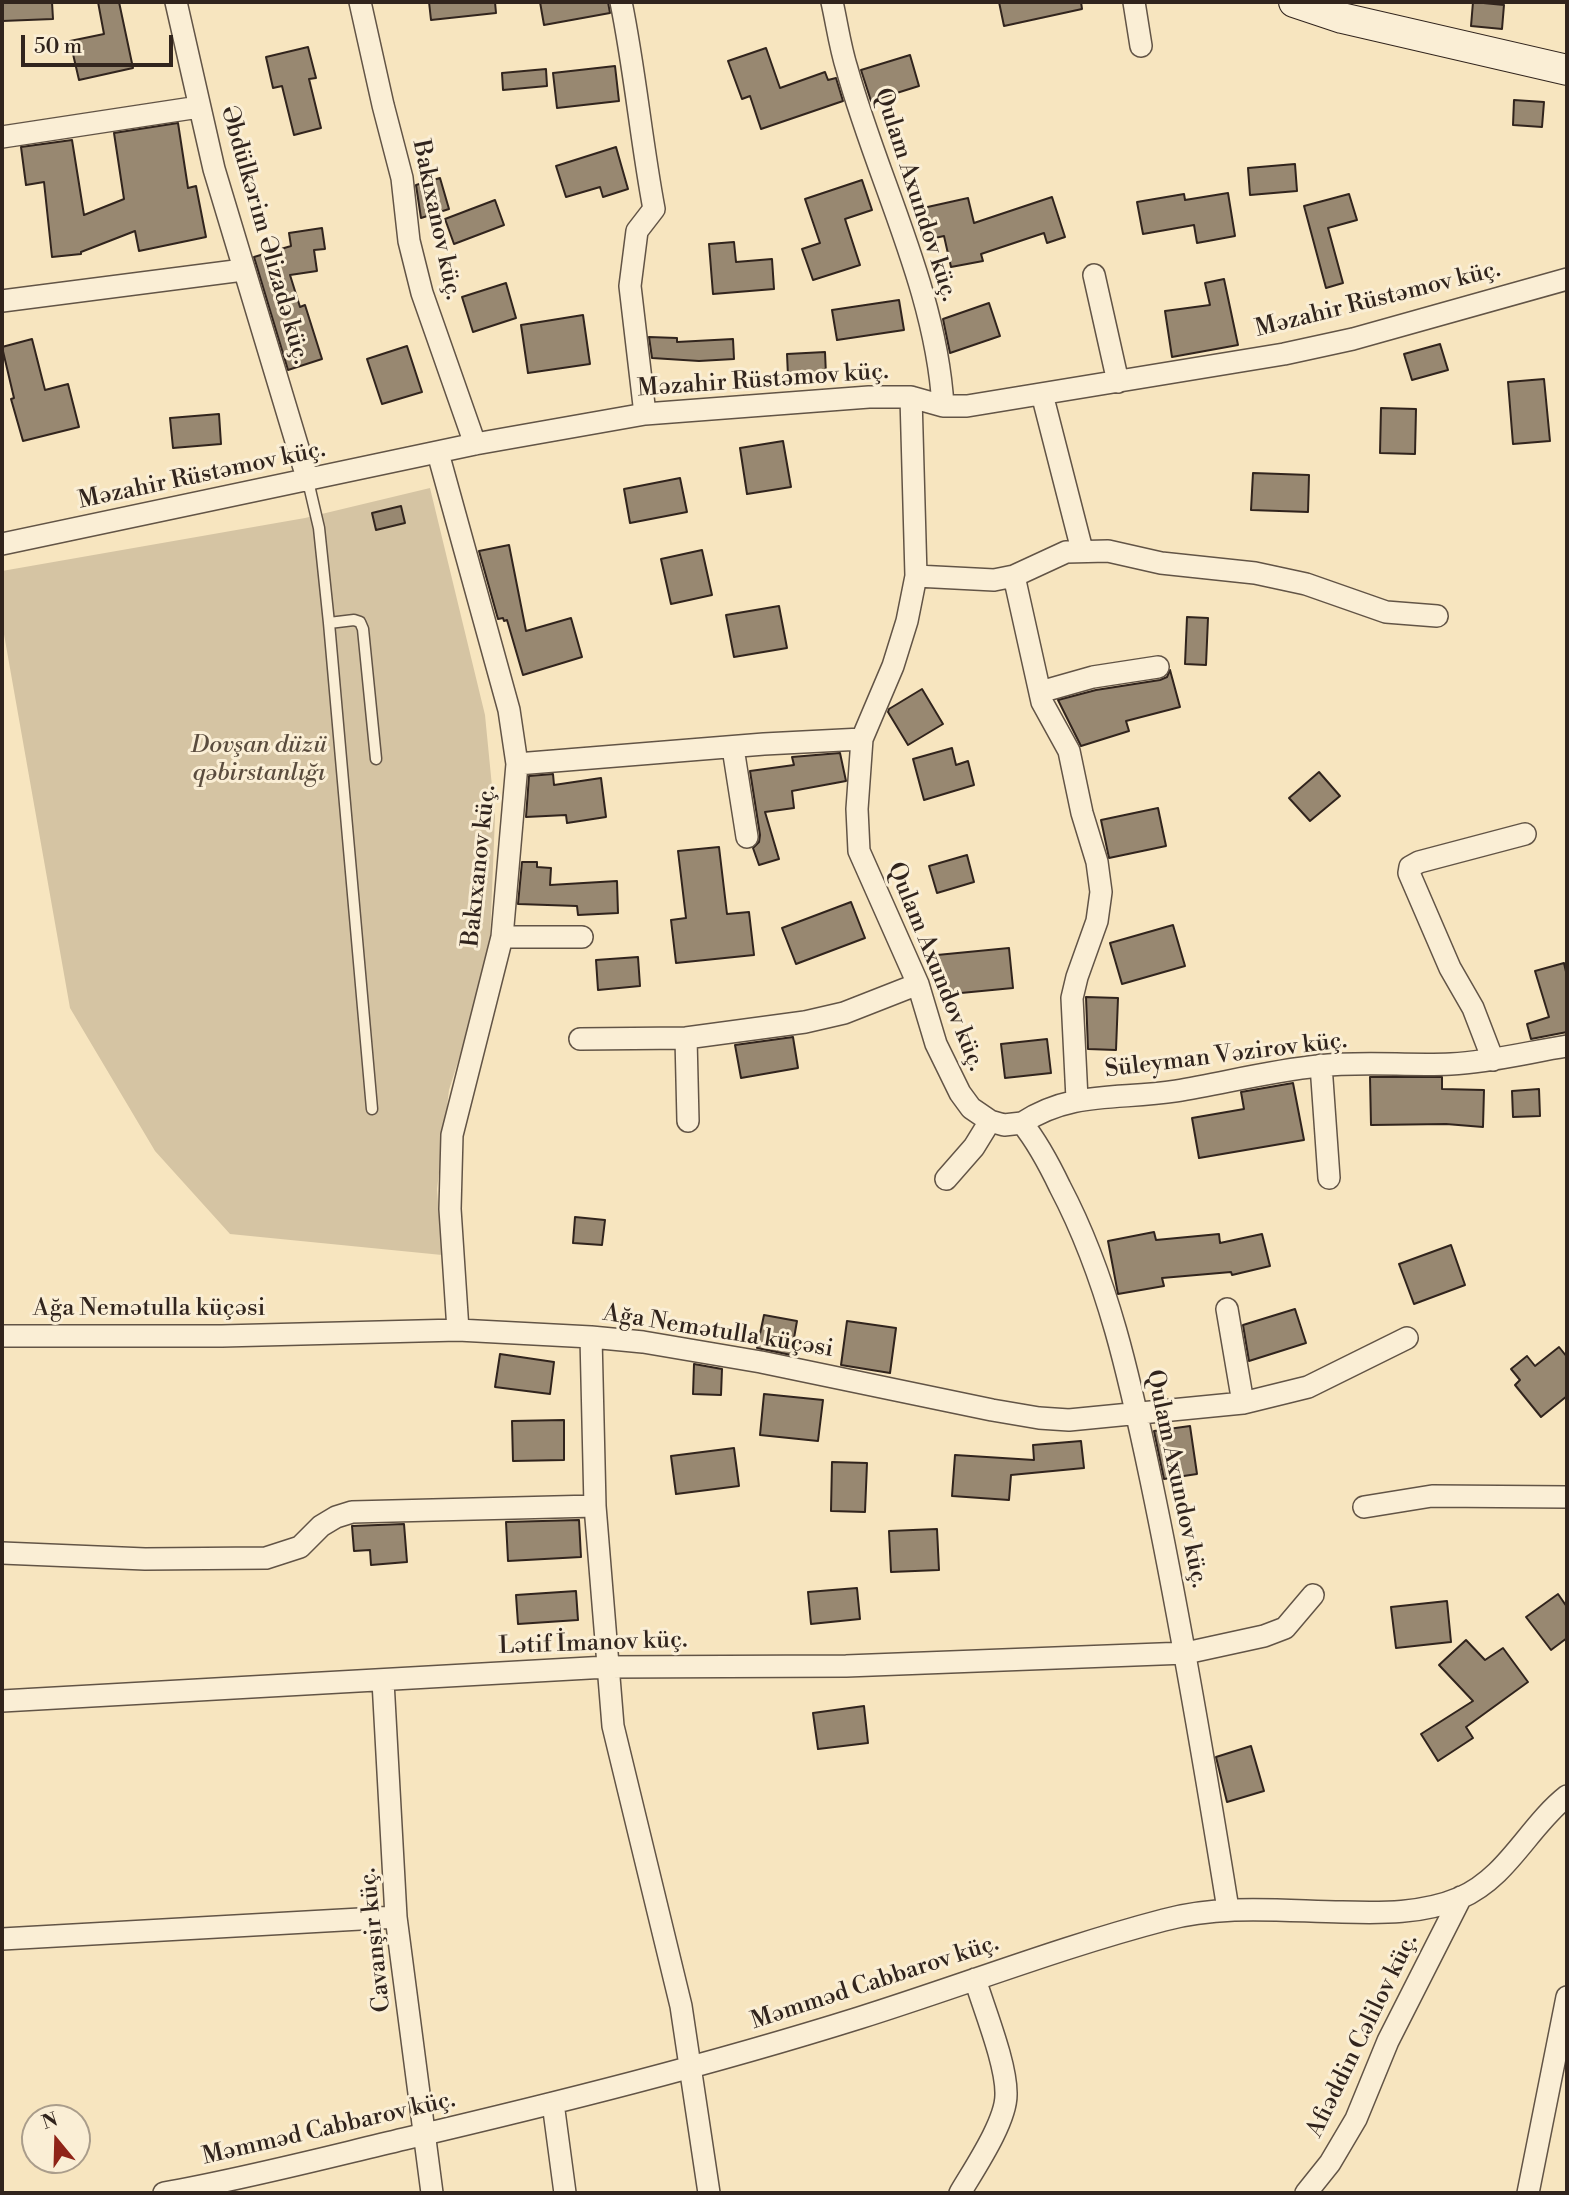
<!DOCTYPE html>
<meta charset="utf-8">
<style>
body{margin:0}
#map{position:relative;width:1569px;height:2195px;overflow:hidden;background:#f7e5bf;font-family:"Libre Bodoni",serif}
canvas{display:block}
.frame{position:absolute;inset:0;border:4px solid #31241d;pointer-events:none}
.north{position:absolute;left:21px;top:2104px;width:70px;height:70px;box-sizing:border-box;background:#faeed5;border:2px solid #aa9d8b;border-radius:50%;rotate:341deg;font-size:19px;font-weight:700;line-height:28px;text-align:center;color:#31241d}
.north::after{content:'';display:block;margin:auto;width:24px;height:32px;background:#8f2418;clip-path:polygon(50% 0,100% 100%,50% 72%,0 100%)}
.scale{position:absolute;left:21px;top:35px;width:152px;height:32px;box-sizing:border-box;border:4px solid #31241d;border-top:0;padding-left:9px;font-size:21px;line-height:24px;white-space:nowrap;color:#31241d;-webkit-text-stroke:5px #faeed5;paint-order:stroke}
</style>
<div id="map">
<canvas width="1569" height="2195"></canvas>
<div class="frame"></div>
<div class="north">N</div>
<div class="scale">50 m</div>
</div>
<script>
const context = document.querySelector('canvas').getContext('2d');
context.lineJoin = 'round';
function fillPath(path, color) {
  context.fillStyle = color;
  context.fill(path, 'evenodd');
}
function trace(path, color, width, dash) {
  context.strokeStyle = color;
  context.lineWidth = width;
  context.lineCap = dash ? 'butt' : 'round';
  context.setLineDash(dash || []);
  context.stroke(path);
}
function label(font, color, halo, rows, align = 'center') {
  context.font = font + ' "Libre Bodoni",serif';
  context.lineWidth = 6;
  context.setLineDash([]);
  context.textBaseline = 'middle';
  context.strokeStyle = halo;
  context.fillStyle = color;
  for (const [text, x, y, turn = 0] of rows) {
    context.save();
    context.translate(x, y);
    context.rotate((+turn || 0) * Math.PI / 180);
    context.textAlign = isNaN(turn) ? turn : align;
    if (halo) context.strokeText(text, 0, 0);
    context.fillText(text, 0, 0);
    context.restore();
  }
}
fillPath(new Path2D(`
 M 430,488 L 485,715 L 495,817 L 489,964 L 449,1090 L 437,1189 L 442,1255 L 230,1234 L 155,1151 L 70,1008 L 2,623 L 2,571 L 305,518 Z`), '#d5c4a3');
const building = new Path2D(`
 M 2,2 L 52,2 L 53,19 L 2,21 Z
 M 98,2 L 119,2 L 133,68 L 79,80 L 70,41 L 104,34 Z
 M 429,2 L 495,2 L 496,13 L 431,20 Z
 M 540,2 L 608,2 L 610,13 L 544,25 Z
 M 999,2 L 1081,2 L 1082,9 L 1004,26 Z
 M 1473,2 L 1504,5 L 1502,29 L 1471,26 Z
 M 308,47 L 316,78 L 309,79 L 321,128 L 294,135 L 282,86 L 273,88 L 266,57 Z
 M 766,48 L 780,88 L 825,72 L 828,80 L 836,78 L 843,101 L 761,129 L 750,96 L 742,99 L 728,61 Z
 M 910,55 L 919,86 L 871,101 L 861,70 Z
 M 615,66 L 619,101 L 557,108 L 553,73 Z
 M 546,69 L 547,86 L 503,90 L 502,73 Z
 M 1514,100 L 1544,102 L 1542,127 L 1513,125 Z
 M 178,123 L 188,188 L 196,186 L 206,237 L 139,251 L 135,231 L 81,252 L 81,254 L 52,257 L 44,182 L 26,185 L 21,147 L 72,140 L 84,215 L 124,199 L 114,133 Z
 M 616,147 L 628,189 L 603,197 L 600,187 L 566,197 L 556,166 Z
 M 1295,164 L 1297,191 L 1250,195 L 1248,168 Z
 M 440,178 L 449,209 L 421,218 L 416,185 Z
 M 862,180 L 872,210 L 845,219 L 860,265 L 813,280 L 802,249 L 820,243 L 805,199 Z
 M 1228,193 L 1235,236 L 1197,243 L 1194,225 L 1143,234 L 1137,202 L 1184,194 L 1185,200 Z
 M 1349,194 L 1357,220 L 1328,228 L 1343,283 L 1326,288 L 1304,206 Z
 M 1052,197 L 1065,237 L 1047,243 L 1044,233 L 981,254 L 983,261 L 951,267 L 944,236 L 930,239 L 923,208 L 968,198 L 974,223 Z
 M 495,200 L 504,225 L 454,244 L 445,219 Z
 M 322,228 L 325,249 L 314,250 L 317,271 L 290,275 L 300,307 L 305,305 L 322,359 L 288,370 L 254,257 L 291,246 L 289,233 Z
 M 734,242 L 736,262 L 772,259 L 774,289 L 713,294 L 709,244 Z
 M 1224,279 L 1238,345 L 1172,357 L 1165,311 L 1210,305 L 1205,283 Z
 M 506,283 L 516,318 L 473,332 L 462,297 Z
 M 899,300 L 904,330 L 837,340 L 832,310 Z
 M 989,303 L 1000,336 L 950,353 L 943,319 Z
 M 583,315 L 590,364 L 528,373 L 521,325 Z
 M 649,337 L 677,338 L 677,342 L 733,339 L 734,359 L 699,361 L 652,358 Z
 M 32,339 L 45,390 L 68,384 L 79,427 L 23,441 L 11,399 L 14,398 L 2,347 Z
 M 1440,344 L 1448,370 L 1412,380 L 1404,354 Z
 M 407,346 L 422,392 L 382,404 L 367,359 Z
 M 825,352 L 826,375 L 788,376 L 787,354 Z
 M 1544,379 L 1550,441 L 1513,444 L 1508,382 Z
 M 1381,408 L 1416,409 L 1415,454 L 1380,453 Z
 M 219,414 L 221,444 L 173,448 L 170,418 Z
 M 783,441 L 791,487 L 747,494 L 740,448 Z
 M 1253,473 L 1309,475 L 1308,512 L 1251,510 Z
 M 680,478 L 687,512 L 630,523 L 624,489 Z
 M 401,506 L 405,523 L 376,530 L 372,513 Z
 M 509,545 L 526,631 L 571,618 L 582,657 L 523,675 L 507,620 L 504,621 L 503,618 L 498,619 L 479,551 Z
 M 702,550 L 712,595 L 671,604 L 661,559 Z
 M 779,606 L 787,648 L 734,657 L 726,615 Z
 M 1187,617 L 1208,618 L 1206,665 L 1185,664 Z
 M 1170,670 L 1180,707 L 1126,721 L 1129,731 L 1081,746 L 1058,700 L 1096,690 L 1160,680 L 1167,677 Z
 M 922,689 L 943,724 L 908,745 L 888,712 L 889,709 Z
 M 952,748 L 956,765 L 968,761 L 974,785 L 924,800 L 913,759 Z
 M 840,753 L 846,781 L 792,791 L 794,808 L 765,812 L 779,859 L 759,865 L 753,848 L 759,842 L 760,835 L 750,771 L 794,765 L 792,757 Z
 M 1319,772 L 1340,796 L 1310,821 L 1289,798 Z
 M 553,774 L 554,785 L 601,778 L 606,817 L 567,823 L 566,815 L 526,817 L 529,776 Z
 M 1158,808 L 1166,846 L 1109,858 L 1101,820 Z
 M 719,847 L 727,914 L 749,912 L 754,955 L 676,963 L 671,920 L 686,918 L 678,851 Z
 M 967,855 L 974,882 L 937,893 L 929,866 Z
 M 522,862 L 537,862 L 537,867 L 551,868 L 550,885 L 617,881 L 618,913 L 578,915 L 577,906 L 518,904 Z
 M 851,902 L 865,938 L 796,964 L 782,928 Z
 M 1173,925 L 1185,966 L 1122,984 L 1110,943 Z
 M 1009,948 L 1013,988 L 940,995 L 937,955 Z
 M 638,957 L 640,986 L 598,990 L 596,960 Z
 M 1564,963 L 1567,976 L 1567,1032 L 1531,1039 L 1527,1024 L 1549,1017 L 1535,971 Z
 M 1086,997 L 1118,998 L 1116,1050 L 1088,1049 Z
 M 793,1037 L 798,1068 L 741,1078 L 735,1045 Z
 M 1047,1039 L 1051,1073 L 1005,1078 L 1001,1044 Z
 M 1370,1077 L 1442,1077 L 1442,1089 L 1484,1090 L 1483,1127 L 1446,1124 L 1371,1125 Z
 M 1293,1083 L 1304,1140 L 1199,1158 L 1192,1118 L 1244,1109 L 1241,1092 Z
 M 1539,1089 L 1540,1116 L 1513,1117 L 1512,1091 Z
 M 575,1217 L 605,1220 L 602,1245 L 573,1243 Z
 M 1154,1232 L 1156,1240 L 1219,1234 L 1220,1243 L 1262,1234 L 1270,1266 L 1232,1275 L 1231,1272 L 1162,1278 L 1164,1286 L 1118,1294 L 1108,1241 Z
 M 1451,1245 L 1465,1285 L 1414,1304 L 1399,1264 Z
 M 1295,1309 L 1306,1343 L 1249,1361 L 1243,1325 Z
 M 764,1315 L 797,1321 L 791,1355 L 757,1348 Z
 M 847,1321 L 896,1328 L 890,1373 L 841,1365 Z
 M 1559,1347 L 1567,1357 L 1567,1396 L 1541,1417 L 1515,1385 L 1520,1380 L 1511,1369 L 1527,1356 L 1535,1366 Z
 M 500,1354 L 554,1362 L 550,1394 L 495,1387 Z
 M 694,1364 L 722,1369 L 721,1395 L 693,1394 Z
 M 764,1394 L 823,1400 L 818,1441 L 760,1435 Z
 M 564,1420 L 564,1460 L 513,1461 L 512,1421 Z
 M 1190,1426 L 1197,1474 L 1164,1479 L 1154,1431 Z
 M 1081,1441 L 1084,1468 L 1011,1475 L 1009,1500 L 952,1496 L 955,1455 L 1034,1460 L 1033,1445 Z
 M 734,1448 L 739,1486 L 676,1494 L 671,1456 Z
 M 832,1462 L 867,1463 L 865,1512 L 831,1511 Z
 M 579,1520 L 581,1557 L 508,1561 L 506,1522 Z
 M 404,1524 L 407,1562 L 371,1565 L 370,1550 L 354,1551 L 352,1526 Z
 M 937,1529 L 939,1570 L 891,1572 L 889,1531 Z
 M 857,1588 L 860,1619 L 811,1624 L 808,1592 Z
 M 576,1591 L 578,1620 L 518,1624 L 516,1595 Z
 M 1558,1594 L 1567,1607 L 1567,1638 L 1551,1650 L 1526,1617 Z
 M 1447,1601 L 1451,1642 L 1396,1648 L 1391,1607 Z
 M 1466,1640 L 1485,1660 L 1503,1648 L 1528,1682 L 1466,1727 L 1473,1738 L 1438,1761 L 1421,1734 L 1473,1701 L 1439,1665 Z
 M 864,1706 L 868,1743 L 818,1749 L 813,1713 Z
 M 1251,1746 L 1264,1791 L 1227,1802 L 1216,1757 Z`);
fillPath(building, '#988871');
trace(building, '#31241d', 2);
const lane = new Path2D(`
 M 308,481 L 319,528 L 329,623 L 372,1109
 M 329,623 L 354,620 L 360,622 L 363,629 L 376,759`);
const street = new Path2D(`
 M 176,2 L 214,169 L 308,481
 M 360,2 L 383,105 L 402,178 L 409,241 L 422,293 L 475,444
 M 621,2 C 635,70 641,140 654,209 L 637,231 L 630,286 L 645,414
 M 832,2 C 837,24 840,47 847,69 C 878,181 936,289 943,406
 M 1134,2 L 1141,46
 M 2,137 L 199,107
 M 1094,275 L 1118,382
 M 2,301 L 243,270
 M 1042,394 L 1082,550
 M 911,397 L 916,576 L 907,621 L 893,666 L 862,739 L 857,809 L 859,851 L 918,984 L 936,1044 L 960,1093 L 971,1108 L 990,1121 L 1004,1125 L 1022,1123 C 1038,1143 1049,1164 1060,1187 C 1108,1278 1130,1380 1151,1480 C 1181,1623 1205,1766 1228,1909
 M 438,453 L 509,710 L 517,764 L 502,937 L 452,1135 L 450,1209 L 458,1330
 M 2,544 L 475,444 L 645,414 L 869,397 L 911,397 L 943,406 L 967,406 L 1284,354 L 1353,339 L 1567,279
 M 916,576 L 994,580 L 1014,576 L 1066,552 L 1108,551 L 1161,563 L 1255,573 L 1306,584 L 1386,612 L 1437,616
 M 1014,576 L 1042,702 L 1069,751 L 1082,813 L 1097,862 L 1101,892 L 1097,921 L 1077,977 L 1072,998 L 1077,1099
 M 1040,692 L 1093,677 L 1158,667
 M 733,748 L 747,837
 M 517,764 L 764,744 L 862,739
 M 502,937 L 582,937
 M 686,1038 L 688,1121
 M 580,1039 L 686,1038 L 805,1022 L 844,1013 L 918,984
 M 1493,1060 L 1473,1008 L 1450,968 L 1409,873 L 1410,867 L 1419,862 L 1525,834
 M 1321,1065 L 1329,1178
 M 1022,1123 C 1073,1090 1119,1100 1176,1091 C 1224,1083 1270,1071 1318,1066 C 1362,1061 1407,1066 1451,1064 C 1491,1062 1529,1052 1567,1046
 M 946,1179 L 974,1147 L 990,1121
 M 1227,1309 L 1243,1403
 M 2,1336 L 222,1336 L 458,1330 L 591,1337 L 643,1342 L 761,1362 L 992,1410 L 1039,1418 L 1069,1420 L 1243,1403 L 1308,1387 L 1407,1338
 M 591,1337 L 595,1506 L 613,1726 L 681,2006 L 709,2193
 M 1364,1507 L 1432,1496 L 1567,1497
 M 2,1553 L 145,1559 L 266,1558 L 300,1547 L 321,1526 L 336,1517 L 352,1512 L 595,1506
 M 383,1681 L 396,1917 L 432,2193
 M 2,1701 L 607,1667 L 846,1666 L 1186,1653 L 1264,1636 L 1285,1628 L 1313,1595
 M 2,1939 L 396,1917
 M 553,2103 L 565,2193
 M 164,2193 C 244,2179 324,2158 404,2139 C 557,2103 709,2065 859,2018 C 961,1986 1061,1947 1164,1920 C 1222,1904 1283,1911 1342,1912 C 1382,1913 1422,1914 1460,1898 C 1508,1877 1528,1827 1567,1796
 M 960,2193 C 974,2169 1006,2122 1006,2095 C 1007,2065 984,2009 975,1979
 M 1306,2193 L 1330,2163 L 1356,2119 L 1388,2041 L 1461,1897
 M 1528,2193 L 1567,1997`);
const secondary = new Path2D(`
 M 1294,2 L 1342,18 L 1567,70`);
trace(lane, '#625446', 13);
trace(street, '#625446', 24);
trace(secondary, '#31241d', 32);
trace(lane, '#faeed5', 10);
trace(street, '#faeed5', 21);
trace(secondary, '#faeed5', 30);
label('24px', '#31241d', '#faeed5', [
 ["Qulam Axundov küç.",915,195,72],
 ["Bakıxanov küç.",436,220,78],
 ["Əbdülkərim Əlizadə küç.",264,235,74],
 ["Məzahir Rüstəmov küç.",1378,300,-14],
 ["Məzahir Rüstəmov küç.",763,381,-4],
 ["Məzahir Rüstəmov küç.",202,476,-12],
 ["Bakıxanov küç.",480,866,-84],
 ["Qulam Axundov küç.",935,967,68],
 ["Süleyman Vəzirov küç.",1226,1056,-7],
 ["Ağa Nemətulla küçəsi",149,1309],
 ["Ağa Nemətulla küçəsi",718,1332,9],
 ["Qulam Axundov küç.",1176,1479,78],
 ["Lətif İmanov küç.",593,1644,-2],
 ["Cavanşir küç.",376,1940,-96],
 ["Məmməd Cabbarov küç.",875,1983,-18],
 ["Afiəddin Cəlilov küç.",1363,2036,-64],
 ["Məmməd Cabbarov küç.",329,2129,-13]
]);
label('italic 24px', '#5a4c3e', '#faeed5', [
 ["Dovşan düzü",259,746],
 ["qəbirstanlığı",259,774]
]);
</script>
